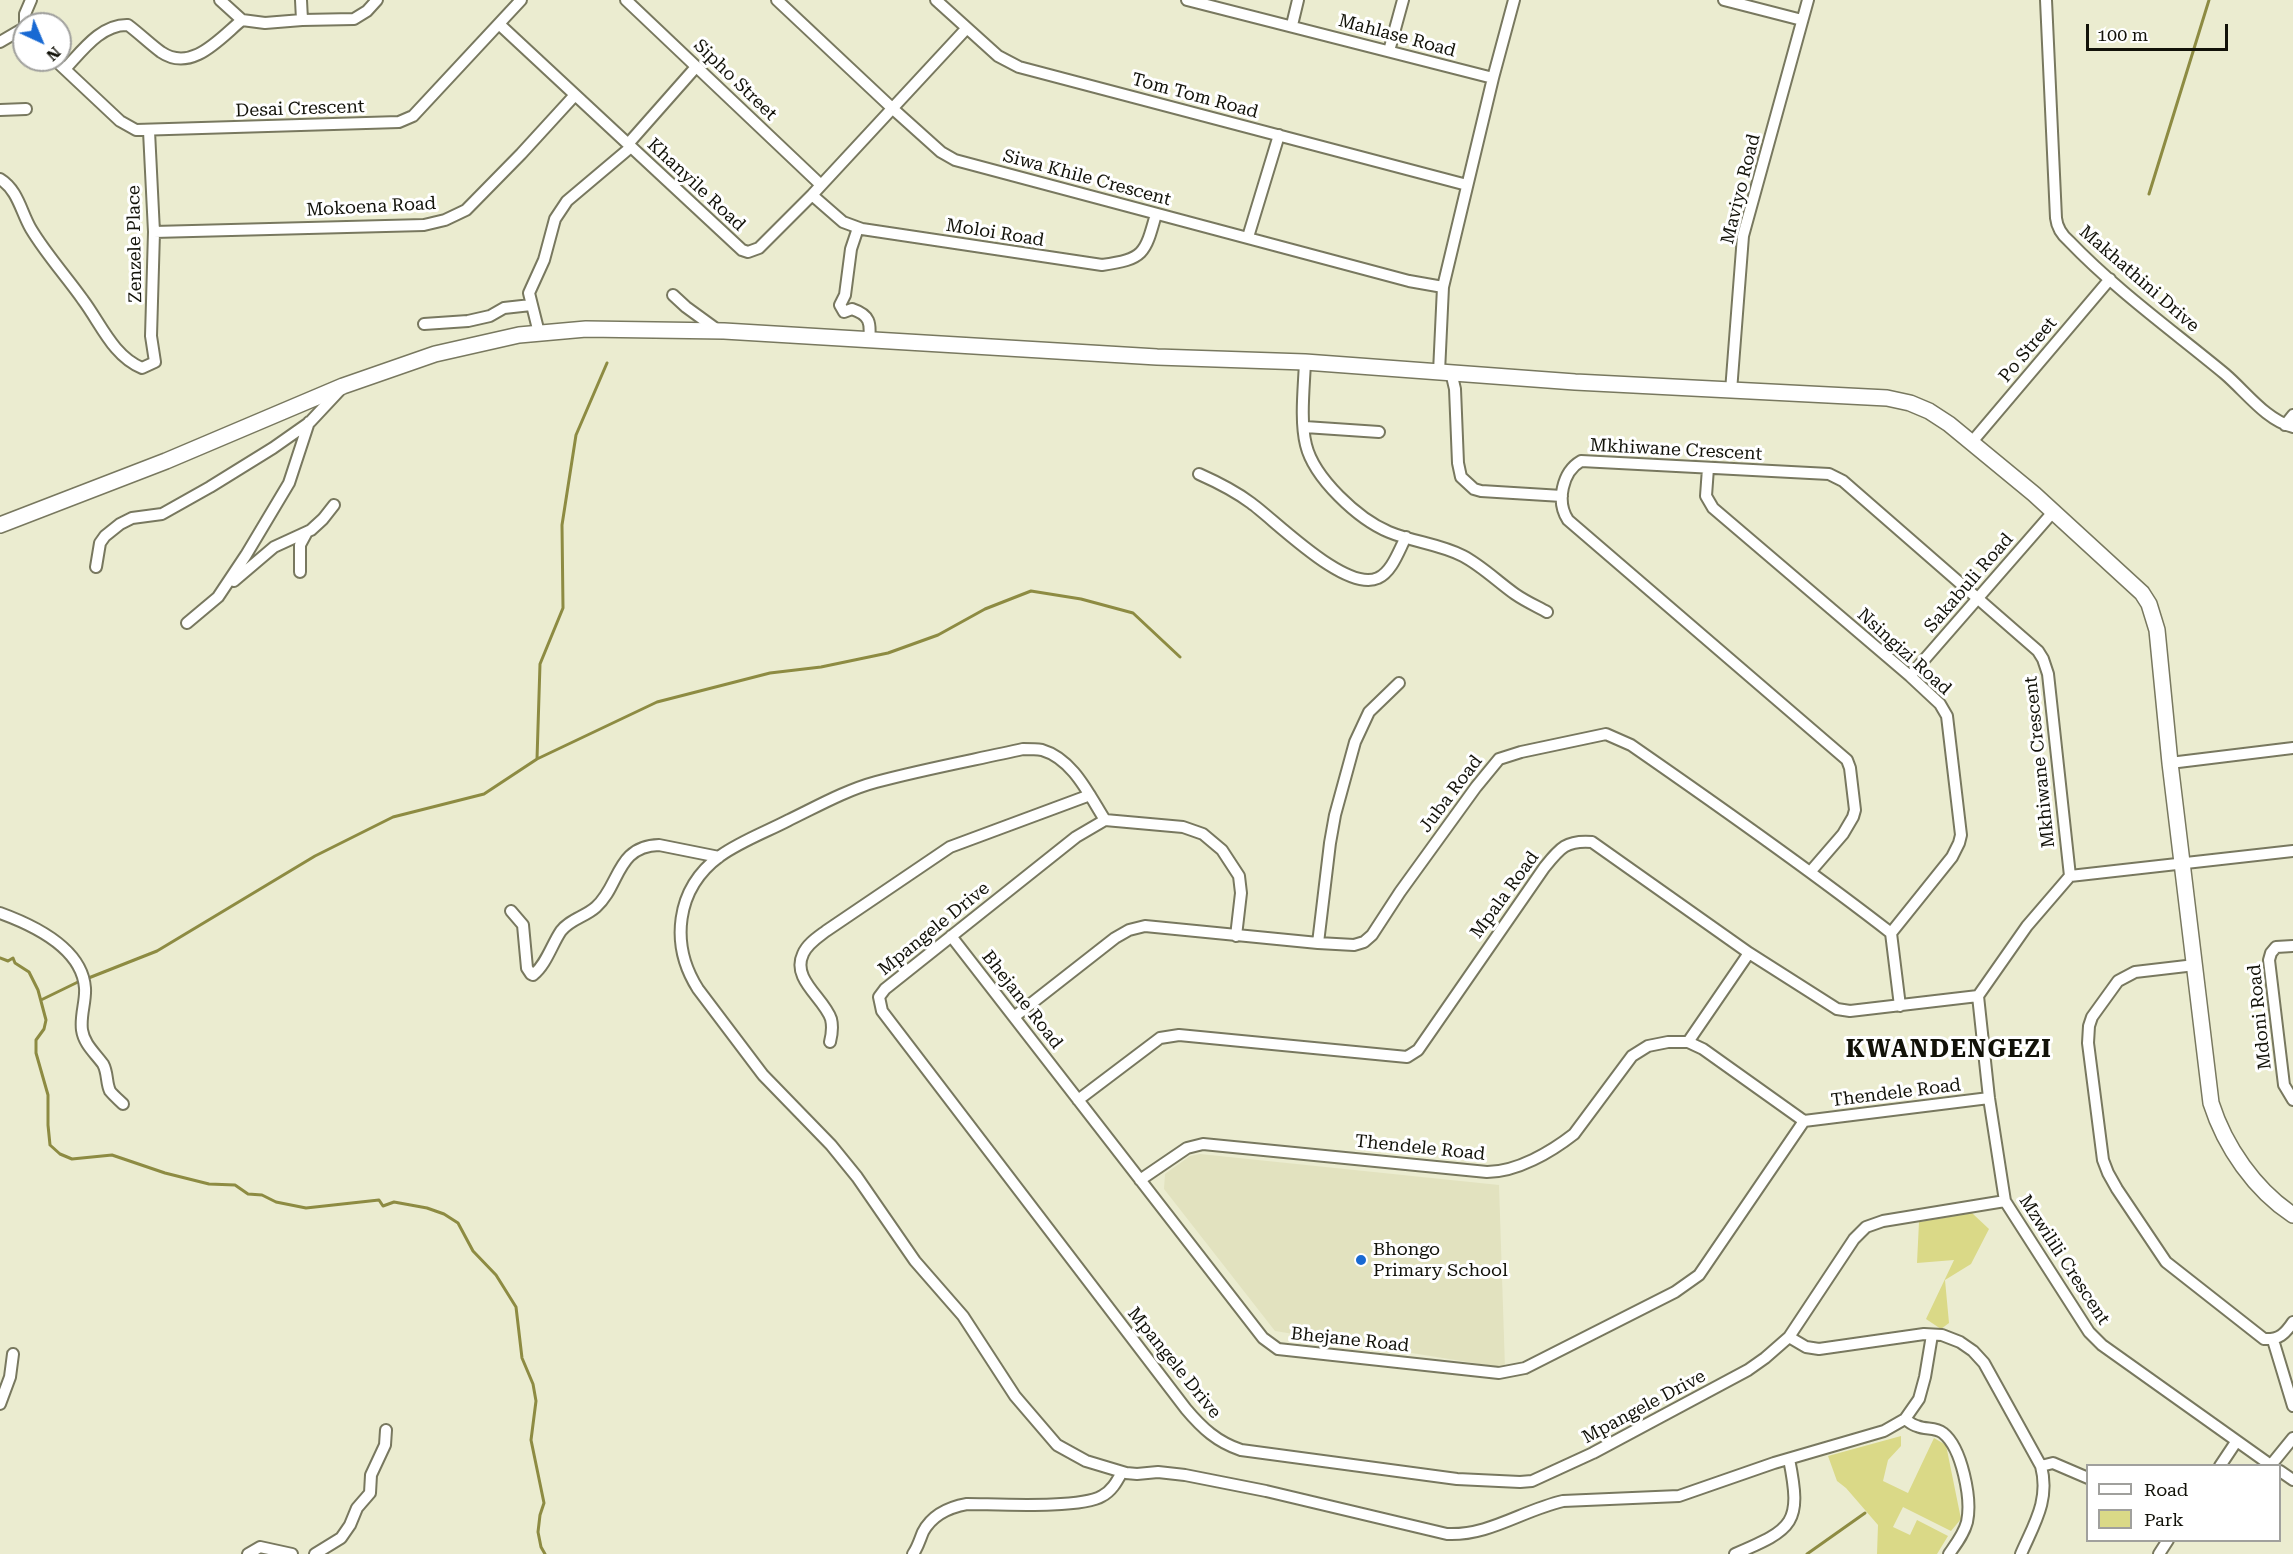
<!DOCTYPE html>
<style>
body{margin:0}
#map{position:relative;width:2293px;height:1554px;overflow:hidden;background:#ebecd0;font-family:"Roboto Serif",serif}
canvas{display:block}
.legend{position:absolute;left:2086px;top:1464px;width:195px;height:78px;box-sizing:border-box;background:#fff;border:2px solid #a0a09d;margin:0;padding:8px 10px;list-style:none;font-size:18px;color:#121209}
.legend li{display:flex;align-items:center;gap:12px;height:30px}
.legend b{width:30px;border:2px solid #a0a09d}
.north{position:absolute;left:12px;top:12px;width:60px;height:60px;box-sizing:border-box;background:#fff;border:2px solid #a0a09d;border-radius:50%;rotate:136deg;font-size:16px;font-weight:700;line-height:24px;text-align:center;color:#121209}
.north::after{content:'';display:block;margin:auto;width:21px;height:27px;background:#1869d3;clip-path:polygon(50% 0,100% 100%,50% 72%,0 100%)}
.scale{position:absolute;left:2086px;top:24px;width:142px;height:27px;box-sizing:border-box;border:3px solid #121209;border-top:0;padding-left:8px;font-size:18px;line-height:21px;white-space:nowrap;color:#121209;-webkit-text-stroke:4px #fff;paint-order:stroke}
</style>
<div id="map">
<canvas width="2293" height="1554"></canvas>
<ul class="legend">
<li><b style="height:8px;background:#fff"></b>Road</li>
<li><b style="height:16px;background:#dad987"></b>Park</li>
</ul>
<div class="north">N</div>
<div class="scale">100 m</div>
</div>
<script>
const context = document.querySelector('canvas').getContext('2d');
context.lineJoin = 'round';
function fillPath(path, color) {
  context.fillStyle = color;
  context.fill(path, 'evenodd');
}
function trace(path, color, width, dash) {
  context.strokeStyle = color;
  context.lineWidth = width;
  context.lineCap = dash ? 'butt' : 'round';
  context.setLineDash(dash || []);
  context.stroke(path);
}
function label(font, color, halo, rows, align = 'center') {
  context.font = font + ' "Roboto Serif",serif';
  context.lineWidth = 6;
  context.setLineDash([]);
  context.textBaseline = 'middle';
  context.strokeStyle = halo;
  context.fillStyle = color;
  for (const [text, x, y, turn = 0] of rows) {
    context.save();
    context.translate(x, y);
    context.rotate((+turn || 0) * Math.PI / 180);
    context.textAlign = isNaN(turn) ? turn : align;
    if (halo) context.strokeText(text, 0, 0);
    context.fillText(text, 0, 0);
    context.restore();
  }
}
fillPath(new Path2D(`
 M 1200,1154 L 1499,1185 L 1505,1368 L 1275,1331 L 1164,1189 L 1165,1174 L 1190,1156 Z`), '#e2e2bf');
fillPath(new Path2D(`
 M 1972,1213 L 1989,1229 L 1971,1264 L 1945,1280 L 1949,1323 L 1941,1329 L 1926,1319 L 1954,1260 L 1917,1263 L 1919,1222 Z
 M 1901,1436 L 1901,1446 L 1888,1460 L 1883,1481 L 1908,1493 L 1934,1438 L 1946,1445 L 1961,1519 L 1951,1531 L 1903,1507 L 1893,1527 L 1910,1535 L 1917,1520 L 1948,1536 L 1937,1554 L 1877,1554 L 1878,1525 L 1846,1488 L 1837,1481 L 1828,1456 Z`), '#dad987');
trace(new Path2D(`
 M 2149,194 L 2209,0
 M 537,759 L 540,664 L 563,608 L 562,525 L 576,435 L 607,363
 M 0,958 L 8,961 L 13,958 L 15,963 L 29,972 L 38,990 L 46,1020 L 44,1029 L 36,1040 L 36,1053 L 48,1095 L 48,1125 L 50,1145 L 60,1154 L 72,1159 L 112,1155 L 165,1173 L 209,1184 L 235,1185 L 248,1194 L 262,1195 L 276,1202 L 306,1208 L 379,1200 L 383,1206 L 394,1202 L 427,1208 L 444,1214 L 458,1223 L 473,1251 L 496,1275 L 516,1307 L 522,1358 L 533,1384 L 536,1401 L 531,1440 L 544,1503 L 540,1515 L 538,1532 L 541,1547 L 545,1554
 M 86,979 L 157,951 L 315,856 L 393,817 L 484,794 L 537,759 L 657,702 L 770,673 L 821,667 L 888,653 L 938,635 L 985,609 L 1031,591 L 1081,599 L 1133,613 L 1180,657
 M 41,1000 L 80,981
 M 1807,1554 L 1865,1513`), '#8d8b42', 3);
const street = new Path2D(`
 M 220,0 L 242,20 L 265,23 L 302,20 L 354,19 L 367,11 L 377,0
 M 301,0 L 302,20
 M 626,0 L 821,185
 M 777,0 L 892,108 L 941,152 L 955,160 L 1409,281 L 1443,287
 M 936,0 L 998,56 L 1019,67 L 1467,185
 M 1187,0 L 1493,78
 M 1724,0 L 1802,20
 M 2046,0 L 2056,218 C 2057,227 2062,235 2069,241 C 2116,290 2173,331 2225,374 C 2246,392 2266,420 2293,427
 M 25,24 L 25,14 L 31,0
 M 499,24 L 742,250 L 748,252 L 759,248 L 812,195 L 966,29
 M 1292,25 L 1298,0
 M 0,42 L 24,28
 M 1389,51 L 1403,0
 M 55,60 L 120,121 L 136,130 L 399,122 L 413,116 L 521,0
 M 65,69 C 82,51 101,24 128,25 C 140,34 150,44 161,52 C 192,73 220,38 242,20
 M 0,110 L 26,109
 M 628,144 L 696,67
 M 0,179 C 18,190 21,212 31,229 C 46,254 66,276 83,300 C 101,324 113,356 142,368 L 155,362 L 151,336 L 154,232 L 149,131
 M 812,195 L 843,222 L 862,229 L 1102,265 C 1144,259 1145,254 1156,214
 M 858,228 L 851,249 L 845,295 L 840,305 L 844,312 L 852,309 C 870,315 871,323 869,340
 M 154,232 L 424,225 L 445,220 L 466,210 L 521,154 L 575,95
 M 1248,237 L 1279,135
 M 673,295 L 686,307 L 719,331
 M 424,324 L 468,321 L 490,316 L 504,308 L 531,305
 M 539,333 L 529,293 L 544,260 L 555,219 L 567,201 L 631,147
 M 1305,362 C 1304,387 1300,421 1306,445 C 1314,478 1358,519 1389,532 C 1413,542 1440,544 1463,556 C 1482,566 1498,582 1515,594 C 1525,601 1536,606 1547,612
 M 1439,372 L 1443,287 L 1493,78 L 1514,0
 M 1451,372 L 1455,389 L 1458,463 L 1461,477 L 1474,489 L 1481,491 L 1562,496
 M 1731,391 L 1743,236 L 1808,0
 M 2285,425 L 2293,415
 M 1305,427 L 1379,432
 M 1971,443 L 2110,279
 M 1708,468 L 1706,496 L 1713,508 L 1910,676 L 1940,704 L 1947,716 L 1961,835 L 1959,843 L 1952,857 L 1891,933
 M 1199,474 C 1217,482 1235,491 1251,503 C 1276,521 1346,593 1378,578 C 1392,572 1399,550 1406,537
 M 96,567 L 100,543 L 105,536 L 120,524 L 132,518 L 162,514 L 210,487 L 273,448 L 310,422 L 339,391
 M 300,572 L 300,545 L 307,532
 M 234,581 L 274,547 L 311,530 L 323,519 L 334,505
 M 187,623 L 218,597 L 246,555 L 289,483 L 309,422
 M 1910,676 L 2053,512
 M 2170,763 L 2293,748
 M 1105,820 C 1089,795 1073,759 1042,750 C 1036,749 1029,749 1023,749 C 974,760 924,769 876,782 C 846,790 816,807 789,820 C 766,832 741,841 720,856 C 675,889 670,945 698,989 L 763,1075 L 831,1145 L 857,1177 L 915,1261 L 963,1316 L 1015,1396 L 1057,1445 L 1086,1461 L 1126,1473 L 1137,1474 L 1158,1472 L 1185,1475 L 1266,1491 L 1447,1534 C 1489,1536 1523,1510 1563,1501 L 1679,1496 L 1774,1463 L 1884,1431 L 1905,1419 L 1919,1399 L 1925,1377 L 1932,1335
 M 1811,871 L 1843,834 L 1853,817 L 1855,810 L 1850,768 L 1847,760 L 1568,520 C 1556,502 1562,472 1581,461 L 1829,474 L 1843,481 L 2038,651 L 2043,659 L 2048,674 L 2070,876
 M 511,911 L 523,925 L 527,968 L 531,974 L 533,975 C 546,965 552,944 561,931 C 570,919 585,917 596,907 C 620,886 616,846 659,845 L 719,857
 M 0,913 C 33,925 82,948 85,988 C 86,1002 80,1015 82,1030 C 84,1044 95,1053 103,1064 C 108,1073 106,1083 110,1091 C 114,1096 119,1100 123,1104
 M 951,936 L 1263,1338 L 1278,1349 L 1499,1373 L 1525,1368 L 1675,1292 L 1699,1275 L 1804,1121
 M 1236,936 L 1241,893 L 1239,876 L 1222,850 L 1203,834 L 1183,827 L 1105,820 L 1076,837 L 885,989 L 879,997 L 882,1011 L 1186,1409 C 1202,1428 1217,1442 1241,1450 L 1457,1479 L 1520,1482 L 1532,1481 L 1593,1453 L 1748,1370 L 1765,1358 L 1789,1337 L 1854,1239 L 1866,1227 L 1883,1221 L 2005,1201
 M 1318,943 L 1330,843 L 1335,815 L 1355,742 L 1369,712 L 1399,683
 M 2293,946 L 2276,947 L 2271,953 L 2269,960 L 2284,1085 L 2293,1100
 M 2195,965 L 2135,972 L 2118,981 L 2092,1017 L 2089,1026 L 2088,1043 L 2103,1160 L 2108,1173 L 2117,1189 L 2166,1262 L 2264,1339 C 2279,1340 2285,1334 2293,1322
 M 1014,1017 L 1115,938 L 1129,930 L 1145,926 L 1318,943 L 1354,945 L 1364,942 L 1372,935 L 1400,892 L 1476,787 L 1499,759 L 1521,752 L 1606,734 L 1631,745 C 1719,806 1806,867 1891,933 L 1900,1006
 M 830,1042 C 832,1034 833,1027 831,1019 C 824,998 791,979 803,954 C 807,944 818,937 826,931 L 950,847 L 1090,795
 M 1688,1042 L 1749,953
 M 1078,1100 L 1160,1038 L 1179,1035 L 1407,1057 L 1418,1050 L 1544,868 C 1560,848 1566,840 1592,842 L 1749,953 L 1837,1009 L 1850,1011 L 1978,996
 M 1140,1180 L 1187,1148 L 1203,1144 L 1487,1172 C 1517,1172 1551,1152 1574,1134 L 1632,1056 L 1648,1046 L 1668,1042 L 1688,1042 L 1703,1049 L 1804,1121 L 1989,1098
 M 1789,1337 L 1806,1347 L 1819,1349 L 1924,1334 L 1942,1335 L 1960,1342 L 1973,1351 L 1984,1363 L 2041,1466 C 2050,1500 2034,1524 2021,1554
 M 2273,1340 L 2293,1406
 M 0,1404 L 10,1377 L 13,1354
 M 1905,1419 C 1908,1421 1912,1425 1917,1426 C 1926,1430 1935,1427 1943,1433 C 1962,1448 1972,1499 1967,1522 C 1964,1534 1956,1544 1949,1554
 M 2271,1465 L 2293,1438
 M 2041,1466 L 2053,1463 L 2088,1478
 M 2220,1466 L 2236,1442
 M 2272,1466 L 2102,1345 L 2089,1332 L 2005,1201 L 1989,1098 L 1978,996 L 2027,926 L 2070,876 L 2293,851
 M 2280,1471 L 2293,1480
 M 248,1554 L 260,1547 L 292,1554
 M 315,1554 L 341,1538 L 350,1525 L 357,1508 L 370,1493 L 371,1475 L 385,1445 L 386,1430
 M 913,1554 C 918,1547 920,1539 923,1532 C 932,1515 950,1507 967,1504 C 995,1504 1081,1509 1102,1496 C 1112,1491 1117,1481 1122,1472
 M 1735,1554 C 1794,1529 1802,1523 1789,1459
 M 2159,1554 L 2168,1540`);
const secondary = new Path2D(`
 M 0,525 L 166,461 L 343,386 L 435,354 L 519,335 L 586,329 L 724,331 L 1157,357 L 1305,362 L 1575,382 L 1887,398 L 1910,403 L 1929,411 L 1949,424 L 2034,494 L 2142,593 L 2149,604 L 2157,630 L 2170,763 L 2211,1103 C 2225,1147 2255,1190 2293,1215`);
trace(street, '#78785f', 14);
trace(secondary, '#78785f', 18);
trace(street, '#fff', 10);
trace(secondary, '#fff', 15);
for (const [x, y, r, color] of [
 [1361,1260,6,"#1869d3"]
]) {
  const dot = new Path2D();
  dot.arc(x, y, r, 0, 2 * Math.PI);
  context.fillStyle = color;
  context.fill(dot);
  trace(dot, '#fff', 2);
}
label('18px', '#121209', '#fff', [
 ["Mahlase Road",1397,36,15],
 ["Sipho Street",735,80,44],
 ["Tom Tom Road",1195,96,15],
 ["Desai Crescent",300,109,-2],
 ["Siwa Khile Crescent",1087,178,15],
 ["Khanyile Road",696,185,43],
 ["Maviyo Road",1741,189,-76],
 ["Mokoena Road",371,207,-3],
 ["Moloi Road",995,233,9],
 ["Zenzele Place",135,244,-91],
 ["Makhathini Drive",2139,279,41],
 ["Po Street",2028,350,-50],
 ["Mkhiwane Crescent",1676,450,3],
 ["Sakabuli Road",1969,583,-49],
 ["Nsingizi Road",1904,652,42],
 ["Mkhiwane Crescent",2040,762,-96],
 ["Juba Road",1451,794,-53],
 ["Mpala Road",1505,895,-54],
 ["Mpangele Drive",934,929,-39],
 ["Bhejane Road",1022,1000,52],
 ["Mdoni Road",2260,1017,-96],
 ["Thendele Road",1896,1093,-7],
 ["Thendele Road",1420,1148,6],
 ["Mzwilili Crescent",2064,1260,57],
 ["Bhejane Road",1350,1340,6],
 ["Mpangele Drive",1174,1363,51],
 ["Mpangele Drive",1644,1407,-28]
]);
label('18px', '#121209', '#fff', [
 ["Bhongo",1373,1250],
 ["Primary School",1373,1271]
], 'left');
context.letterSpacing = '1.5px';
label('bold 24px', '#121209', '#fff', [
 ["KWANDENGEZI",1949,1050]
]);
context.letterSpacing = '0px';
</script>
